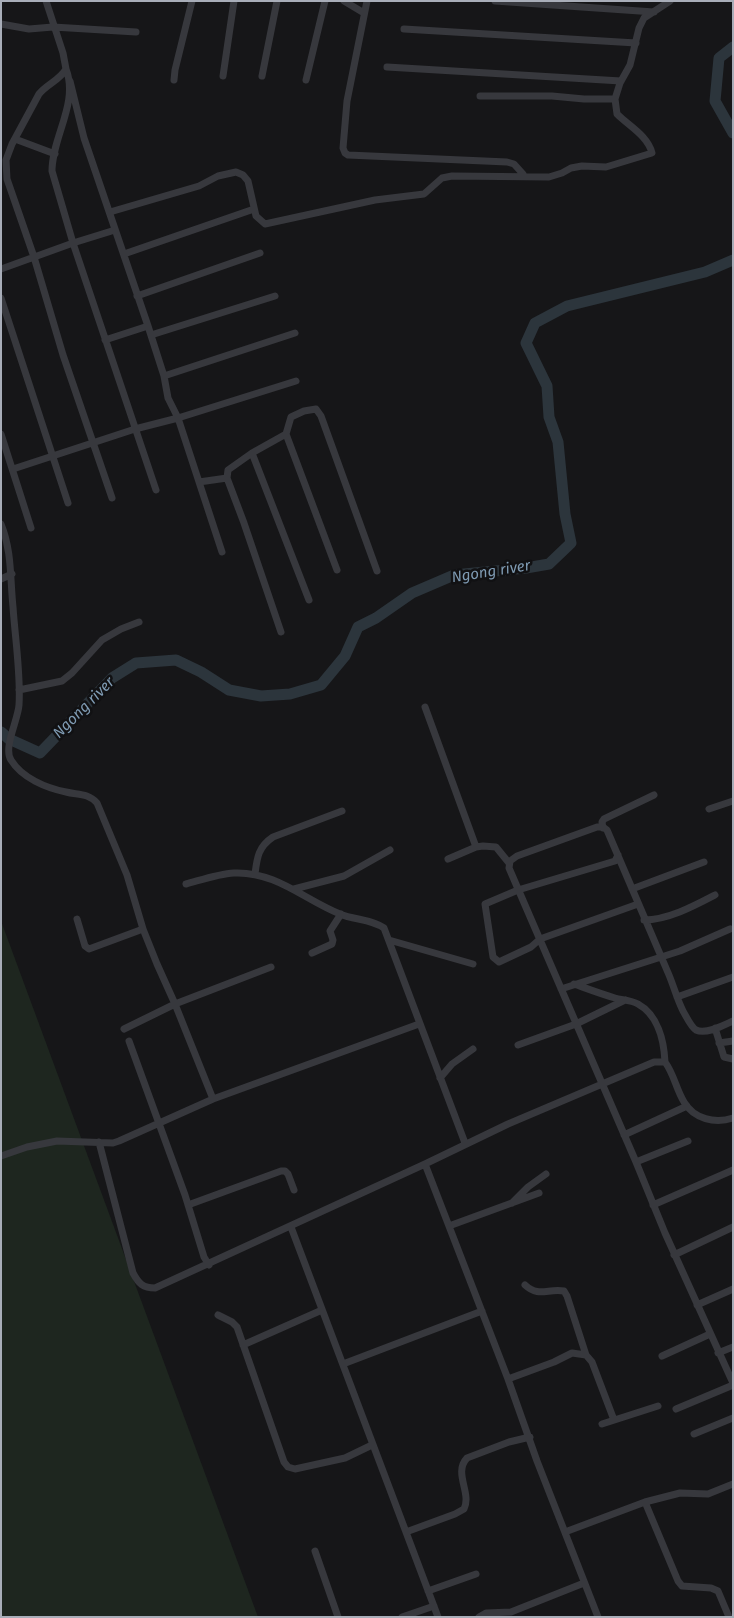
<!DOCTYPE html>
<style>
body{margin:0}
#map{position:relative;width:734px;height:1618px;overflow:hidden;background:#161618;font-family:"Fira Sans",sans-serif}
canvas{display:block}
.frame{position:absolute;inset:0;border:2px solid #a8adb8;pointer-events:none}
</style>
<div id="map">
<canvas width="734" height="1618"></canvas>
<div class="frame"></div>
</div>
<script>
const context = document.querySelector('canvas').getContext('2d');
context.lineJoin = 'round';
function fillPath(path, color) {
  context.fillStyle = color;
  context.fill(path, 'evenodd');
}
function trace(path, color, width, dash) {
  context.strokeStyle = color;
  context.lineWidth = width;
  context.lineCap = dash ? 'butt' : 'round';
  context.setLineDash(dash || []);
  context.stroke(path);
}
function label(font, color, halo, rows, align = 'center') {
  context.font = font + ' "Fira Sans",sans-serif';
  context.lineWidth = 5;
  context.setLineDash([]);
  context.textBaseline = 'middle';
  context.strokeStyle = halo;
  context.fillStyle = color;
  for (const [text, x, y, turn = 0] of rows) {
    context.save();
    context.translate(x, y);
    context.rotate((+turn || 0) * Math.PI / 180);
    context.textAlign = isNaN(turn) ? turn : align;
    if (halo) context.strokeText(text, 0, 0);
    context.fillText(text, 0, 0);
    context.restore();
  }
}
fillPath(new Path2D(`
 M 1,921 L 258,1617 L 1,1617 Z`), '#1e261f');
trace(new Path2D(`
 M 733,47 L 719,58 L 715,101 L 733,133
 M 1,732 L 9,739 L 40,753 L 112,678 L 136,663 L 176,660 L 201,672 L 229,690 L 261,696 L 290,694 L 321,685 L 345,656 L 358,627 L 376,618 L 412,593 L 454,575 L 526,568 L 549,564 L 571,543 L 565,514 L 558,442 L 549,417 L 547,386 L 526,343 L 535,323 L 567,306 L 705,272 L 733,260`), '#2c353c', 11);
trace(new Path2D(`
 M 46,1 L 63,53 L 66,69 C 60,80 47,84 39,94 L 12,144 L 6,160 L 7,179 L 34,257 L 63,355 L 112,498
 M 344,1 L 364,13
 M 367,1 L 347,101 L 343,148 L 345,153 L 348,155 L 507,162 L 514,164 L 523,174
 M 495,1 L 654,12
 M 1,24 L 29,29 L 53,27 L 136,32
 M 404,29 L 636,43
 M 387,67 L 621,81
 M 66,69 C 79,103 52,137 52,171 L 73,243 L 156,490
 M 223,76 L 234,1
 M 262,76 L 277,1
 M 174,80 L 175,70 L 192,1
 M 306,80 L 325,1
 M 70,81 L 84,138 L 148,326 L 164,376 L 168,398 L 178,418 L 222,552
 M 480,96 L 552,96 L 584,99 L 615,99
 M 15,139 L 55,154
 M 110,212 L 199,186 L 218,176 L 236,172 L 243,175 L 248,181 L 256,216 L 265,224 L 375,200 L 424,194 L 442,178 L 452,176 L 549,177 L 562,173 L 571,168 L 582,166 L 606,167 L 652,153 C 648,136 629,126 617,114 L 615,99 L 620,83 L 630,65 L 639,28 L 644,18 L 670,1
 M 124,254 L 254,209
 M 1,269 L 73,243 L 115,230
 M 137,296 L 260,253
 M 1,298 L 68,503
 M 151,335 L 275,296
 M 105,340 L 148,326
 M 164,376 L 295,333
 M 1,434 L 31,528
 M 286,434 L 337,570
 M 252,453 L 309,600
 M 13,469 L 135,429 L 178,418 L 296,381
 M 227,478 L 244,523 L 281,632
 M 199,482 L 227,478 L 228,470 L 252,453 L 286,434 L 291,417 L 304,411 L 316,409 L 321,416 L 377,571
 M 1,524 C 12,551 10,578 13,607 C 15,637 21,676 19,705 C 18,720 3,748 11,760 C 22,778 46,788 66,792 C 78,795 88,793 97,803 L 127,875 L 143,929 L 157,964 L 175,1004 L 213,1099
 M 1,579 L 12,574
 M 19,690 L 62,681 L 72,673 L 102,640 L 121,629 L 139,622
 M 425,707 L 476,847 L 483,846 L 496,847 L 509,863
 M 709,809 L 733,801
 M 603,828 L 602,822 L 604,819 L 654,795
 M 618,855 L 615,861 L 518,890 L 485,904 L 493,957 L 499,962 L 531,947 L 540,939 L 638,904
 M 448,859 L 476,847
 M 255,874 C 257,858 258,847 273,837 L 342,811
 M 186,884 C 201,880 218,874 234,873 C 275,871 305,900 340,914 C 354,920 371,919 384,928 L 465,1143
 M 294,889 L 344,876 L 390,850
 M 632,889 L 704,862
 M 77,919 L 85,946 L 89,949 L 143,929
 M 644,920 C 668,920 694,906 715,895
 M 389,940 L 473,964
 M 312,953 L 332,944 L 333,940 L 330,931 L 341,914
 M 574,984 C 588,989 601,994 615,998 C 622,1000 631,1000 638,1004 C 658,1015 664,1041 665,1062
 M 561,989 L 680,951 L 730,929
 M 677,997 L 733,977
 M 733,1021 C 724,1025 706,1035 696,1030 C 691,1027 686,1016 683,1011 C 677,999 674,987 669,975 C 648,927 628,878 607,830 L 603,827 L 597,827 L 517,856 L 510,861 L 509,868 L 636,1162 L 665,1233 L 733,1383
 M 715,1028 L 724,1057 L 733,1059
 M 124,1029 L 175,1004 L 271,967
 M 129,1041 L 185,1195 L 204,1257 L 209,1265
 M 719,1043 L 733,1041
 M 518,1045 L 576,1024 L 625,1000
 M 440,1078 L 452,1064 L 473,1049
 M 624,1135 L 687,1106
 M 99,1142 L 133,1273 C 139,1284 143,1288 155,1288 L 425,1164 L 508,1124 L 654,1062 L 665,1062 C 674,1074 676,1089 684,1102 C 694,1119 715,1124 733,1118
 M 1,1156 L 27,1147 L 57,1141 L 113,1143 L 119,1141 L 213,1099 L 419,1024
 M 636,1162 L 688,1141
 M 425,1164 L 508,1379 L 537,1461 L 598,1617
 M 512,1203 L 528,1187 L 546,1174
 M 188,1205 L 281,1171 L 285,1171 L 288,1174 L 294,1190
 M 653,1205 L 733,1170
 M 449,1226 L 539,1193
 M 291,1227 C 339,1357 388,1487 438,1617
 M 674,1255 L 733,1227
 M 525,1285 C 539,1298 548,1288 564,1291 L 567,1296 L 586,1355
 M 697,1305 L 733,1289
 M 218,1315 L 232,1322 L 237,1327 L 284,1462 L 288,1467 L 295,1469 L 345,1458 L 372,1445
 M 243,1345 L 322,1310
 M 718,1353 L 733,1347
 M 662,1356 L 710,1334
 M 343,1364 L 482,1311
 M 508,1379 L 554,1362 L 572,1353 L 586,1355 L 592,1362 L 614,1420
 M 676,1409 L 733,1385
 M 602,1424 L 658,1406
 M 694,1434 L 733,1418
 M 645,1502 L 678,1581 L 682,1586 L 711,1588 L 718,1591 L 729,1617
 M 406,1532 L 455,1514 L 464,1509 C 472,1493 453,1473 467,1458 L 509,1442 L 530,1437
 M 565,1532 L 645,1502 L 680,1493 L 708,1494 L 733,1484
 M 315,1551 L 338,1617
 M 428,1591 L 476,1574
 M 402,1617 L 434,1606
 M 479,1617 L 486,1613 L 511,1612 L 584,1583`), '#37383d', 7);
label('italic 15px', '#7f9bb3', '#111113', [
 ["Ngong river",491,572,-9],
 ["Ngong river",84,708,-45]
]);
</script>
